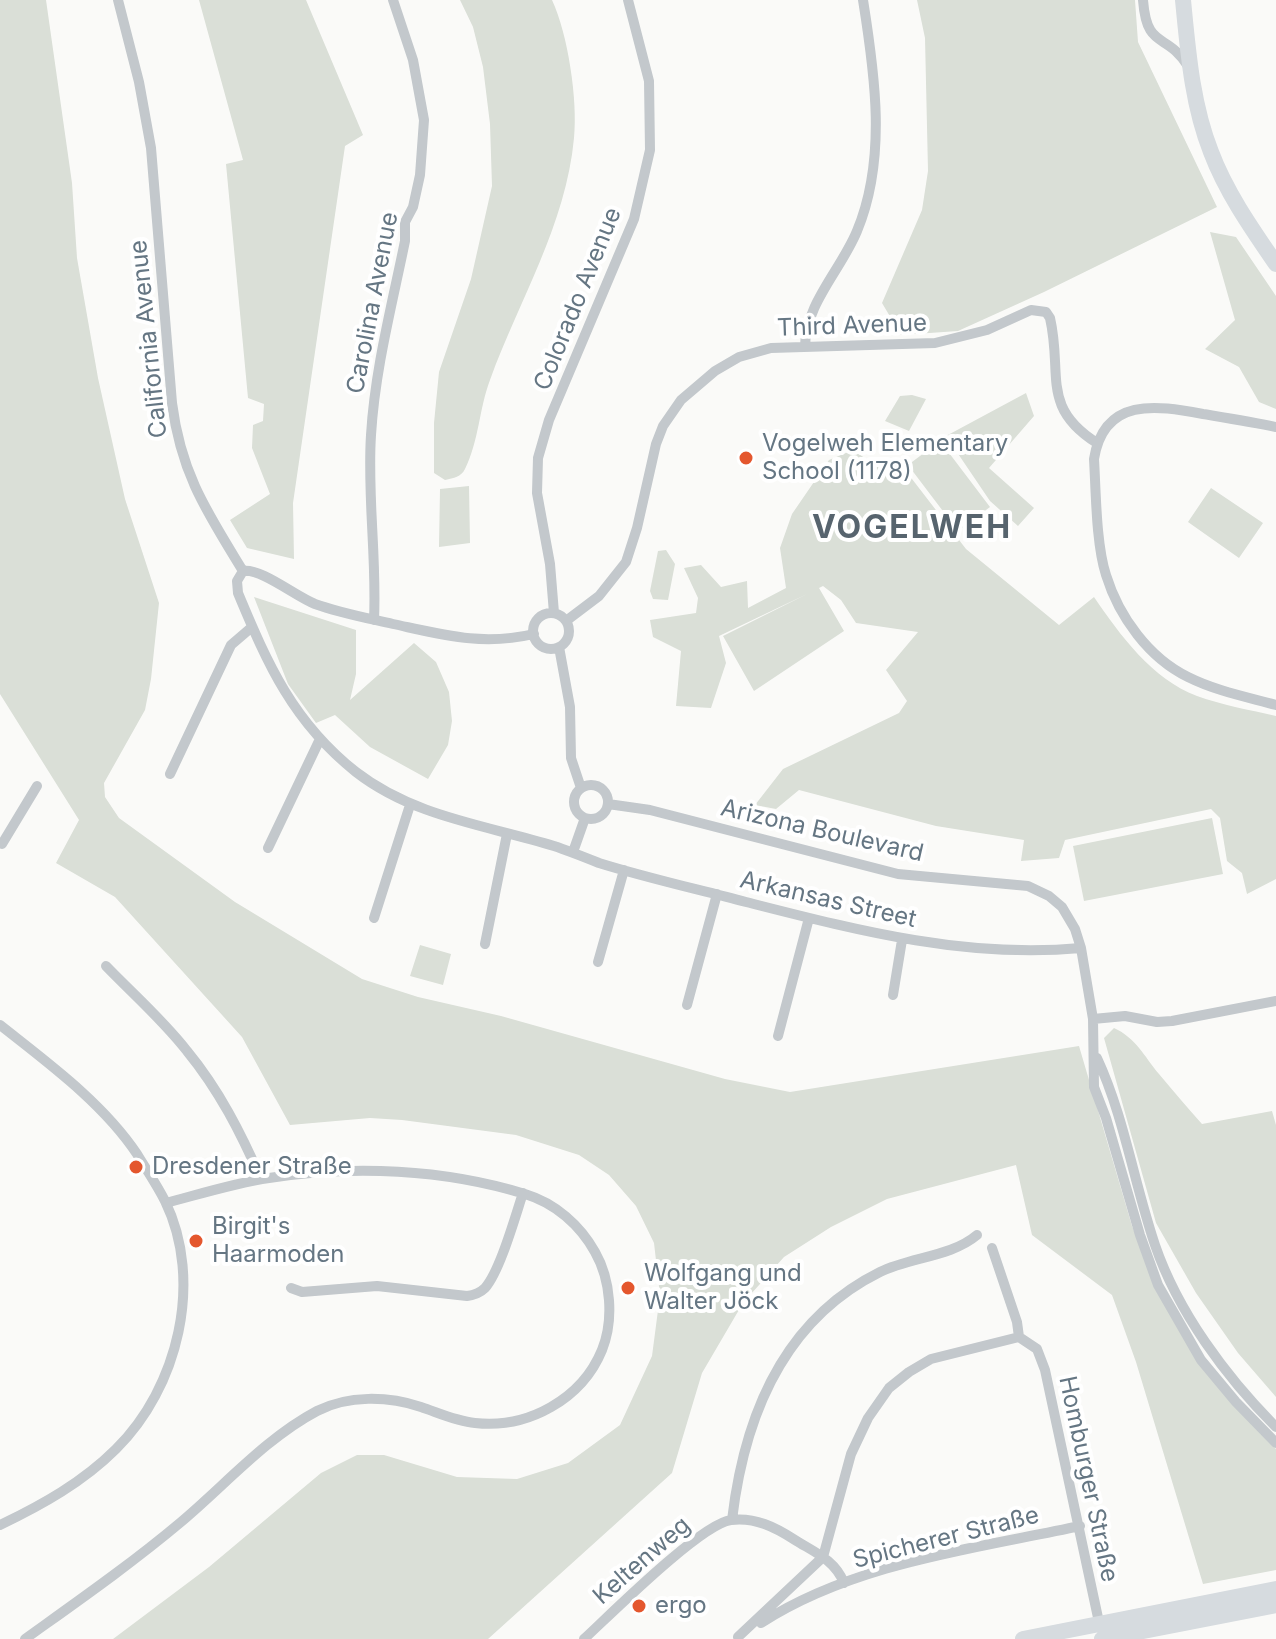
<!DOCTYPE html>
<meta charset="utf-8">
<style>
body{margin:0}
canvas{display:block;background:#fafaf8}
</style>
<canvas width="1276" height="1639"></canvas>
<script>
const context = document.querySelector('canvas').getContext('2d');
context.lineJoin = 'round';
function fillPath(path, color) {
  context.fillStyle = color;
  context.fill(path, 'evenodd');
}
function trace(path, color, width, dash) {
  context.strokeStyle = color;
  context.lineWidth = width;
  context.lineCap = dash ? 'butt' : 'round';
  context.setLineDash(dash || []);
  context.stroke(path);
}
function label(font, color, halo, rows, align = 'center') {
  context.font = font + ' Inter,sans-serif';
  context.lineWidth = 8;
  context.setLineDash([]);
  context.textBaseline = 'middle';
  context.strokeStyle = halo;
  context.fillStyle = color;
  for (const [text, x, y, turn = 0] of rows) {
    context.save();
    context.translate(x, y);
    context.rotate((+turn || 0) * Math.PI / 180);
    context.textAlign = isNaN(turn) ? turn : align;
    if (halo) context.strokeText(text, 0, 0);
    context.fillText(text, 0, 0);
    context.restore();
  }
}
fillPath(new Path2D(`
 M 0,0 L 46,0 L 72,183 L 77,258 L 98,378 L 125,499 L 159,603 L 151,679 L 145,710 L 104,783 L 105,797 L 119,818 L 235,902 L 362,979 L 418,997 L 501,1016 L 725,1079 L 790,1092 L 1079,1046 L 1132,1226 L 1157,1288 L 1242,1414 L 1276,1449 L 1276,1570 L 1203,1584 L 1136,1362 L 1112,1295 L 1032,1235 L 1016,1165 L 887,1199 L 831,1227 L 784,1257 L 743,1303 L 702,1373 L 672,1473 L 488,1639 L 113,1639 L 209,1567 L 321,1473 L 357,1455 L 384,1455 L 457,1477 L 517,1479 L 568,1463 L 620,1425 L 652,1356 L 660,1295 L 654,1243 L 636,1206 L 609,1175 L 579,1155 L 516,1135 L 402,1120 L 370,1118 L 290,1125 L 242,1037 L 115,897 L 56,863 L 79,820 L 0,694 Z
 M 199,0 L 306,0 L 363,135 L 345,146 L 293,503 L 294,559 L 247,548 L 230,520 L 270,494 L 252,448 L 253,425 L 263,421 L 264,404 L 248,398 L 226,164 L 243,160 Z
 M 460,0 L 552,0 C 568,34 578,101 574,138 C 566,225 519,300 490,380 C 479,409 479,441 465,469 C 461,477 454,478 445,480 L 434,473 L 434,423 L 439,372 L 471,279 L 492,186 L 490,124 L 483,67 L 473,27 Z
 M 917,0 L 1135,0 L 1138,42 L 1217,207 L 1044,292 L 958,331 L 901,335 L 882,303 L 922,210 L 928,171 L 925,38 Z
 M 1210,232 L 1236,237 L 1276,296 L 1276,409 L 1259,402 L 1239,367 L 1205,349 L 1235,320 Z
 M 1026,393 L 1034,416 L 989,468 L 1034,508 L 1018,526 L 990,501 L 946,436 Z
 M 912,395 L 926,399 L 909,431 L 885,421 L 900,396 Z
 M 940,441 L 990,507 L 958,531 L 908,465 Z
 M 853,450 L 885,472 L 902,466 L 966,549 L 1059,625 L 1094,597 C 1120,635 1152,679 1197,696 C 1222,705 1250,710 1276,716 L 1276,879 L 1247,894 L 1242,873 L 1227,861 L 1220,818 L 1211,809 L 1065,840 L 1059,858 L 1021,861 L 1024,840 L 936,826 L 799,790 L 776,809 L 755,805 L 783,769 L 899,713 L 907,701 L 886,670 L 918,632 L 856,623 L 841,600 L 823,586 L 819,588 L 844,631 L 754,691 L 723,636 L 807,594 L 719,636 L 726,663 L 711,708 L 676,706 L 681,651 L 653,637 L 650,620 L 696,613 L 698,598 L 684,568 L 701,565 L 721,587 L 747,581 L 748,608 L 786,588 L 780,548 L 792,514 L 829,460 Z
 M 469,486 L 470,543 L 439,547 L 440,489 Z
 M 1211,488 L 1263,523 L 1239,558 L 1188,522 Z
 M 666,550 L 675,564 L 668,600 L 653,599 L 650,591 L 658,551 Z
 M 254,597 L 356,630 L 356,674 L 350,700 L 414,643 L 436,662 L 449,692 L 452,721 L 448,745 L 428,779 L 370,747 L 335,715 L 316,723 L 288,684 Z
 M 1212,818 L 1223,874 L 1084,901 L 1073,846 Z
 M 420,945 L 451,954 L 443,985 L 410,976 Z
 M 1114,1028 C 1136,1038 1144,1056 1159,1074 C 1173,1091 1187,1107 1202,1124 L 1272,1111 L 1276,1125 L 1276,1397 L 1238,1353 L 1196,1293 L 1156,1223 L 1104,1038 Z`), '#dadfd7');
trace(new Path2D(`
 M 118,0 L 139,82 L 151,148 L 172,403 C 181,474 207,512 243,571
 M 1143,0 C 1147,51 1166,31 1188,66
 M 805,347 C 805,304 841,270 857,231 C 887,159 875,75 863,0
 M 1276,427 C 1252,422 1227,418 1203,414 C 1156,405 1104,397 1094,459 C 1096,492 1096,544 1106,575 C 1119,617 1149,658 1188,677 C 1216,691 1247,697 1276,705
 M 243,571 L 237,581 L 238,593 C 268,665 293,722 356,772 C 414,817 486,825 554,846 C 569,851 584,857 599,863 C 647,878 697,889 746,902 C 856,930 966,959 1081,948
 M 243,571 C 261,568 295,596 315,604 C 340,613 367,618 393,624 C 444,635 482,646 534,634
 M 554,613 L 550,564 L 537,493 L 538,458 L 549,420 L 634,219 L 650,150 L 649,81 L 628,0
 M533 631a18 18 0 1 1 36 0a18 18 0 1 1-36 0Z
 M 374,620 C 377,558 367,496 371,435 C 375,369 392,305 405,241 L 405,222 L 413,207 L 420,175 L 424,120 L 413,60 L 393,0
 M 566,621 L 599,596 L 626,562 L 637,528 L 656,444 L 663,426 L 681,400 L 715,371 L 739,357 L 771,348 L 935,343 L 987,330 L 1031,310 L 1046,312 L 1050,318 C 1063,374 1040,407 1097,443
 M 559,647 L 570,707 L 571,758 L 581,788
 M 170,774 L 231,645 L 252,627
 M574 802a17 17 0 1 1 34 0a17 17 0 1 1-34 0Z
 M 608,804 L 650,810 L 898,874 L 1028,886 L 1049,896 L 1062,907 L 1075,929 L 1081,948 L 1093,1019 L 1094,1087 L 1106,1118 L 1140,1235 L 1158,1285 L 1201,1360 L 1236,1402 L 1276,1443
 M 2,844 L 37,786
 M 268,848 L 320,739
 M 573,852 L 585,818
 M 374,918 L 410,805
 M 485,944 L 507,834
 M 598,962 L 624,870
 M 106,966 C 133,994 163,1020 187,1051 C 219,1090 241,1133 261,1179
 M 893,995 L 902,940
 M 687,1005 L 717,894
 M 1093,1019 L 1125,1016 L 1157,1022 L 1172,1021 L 1276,1001
 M 0,1025 C 48,1063 103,1103 137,1154 C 146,1169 157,1185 165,1201 C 204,1281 178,1388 116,1449 C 83,1482 42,1505 0,1525
 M 778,1036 L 809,918
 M 1097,1058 C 1124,1116 1134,1183 1155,1245 C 1178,1312 1226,1377 1276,1427
 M 992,1248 L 1017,1322 L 1019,1337
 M 291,1288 L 302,1292 L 377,1286 L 467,1296 C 474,1295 480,1293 485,1288 C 500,1271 515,1217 523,1193
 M 732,1520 C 744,1418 783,1320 880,1272 C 910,1257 951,1257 977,1235
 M 761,1623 C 854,1563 973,1549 1080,1526
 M 738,1637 L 823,1557 L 851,1454 L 868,1418 L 889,1388 L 909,1372 L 931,1359 L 1019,1337 L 1037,1349 L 1045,1370 L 1100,1627
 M 25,1639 C 78,1601 131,1564 181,1522 C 225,1485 266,1438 317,1411 C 348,1395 388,1396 421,1407 C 439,1413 456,1421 475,1423 C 528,1429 582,1399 602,1350 C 614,1320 611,1280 595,1252 C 580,1225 555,1203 525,1194 C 444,1169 353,1165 269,1178 C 235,1183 200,1194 166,1203
 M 584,1639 C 611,1614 701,1524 731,1520 C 755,1517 775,1527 795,1540 C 814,1552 835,1560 844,1583`), '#c3c8cc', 10);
trace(new Path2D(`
 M 1183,0 C 1188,51 1192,104 1211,152 C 1226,192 1252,229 1276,264
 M 1023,1639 L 1276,1589
 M 1102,1639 L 1276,1605`), '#d6dbdf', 16);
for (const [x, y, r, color] of [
 [746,458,8,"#e4572e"],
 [136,1167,8,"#e4572e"],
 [196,1241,8,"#e4572e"],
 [628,1288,8,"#e4572e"],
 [639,1606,8,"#e4572e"]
]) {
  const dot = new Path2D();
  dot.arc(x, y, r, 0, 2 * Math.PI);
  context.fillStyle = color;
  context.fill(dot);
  trace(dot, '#fff', 3);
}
label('24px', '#657683', '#fff', [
 ["Colorado Avenue",578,299,-68],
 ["Carolina Avenue",373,303,-79],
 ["Third Avenue",852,326,-2],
 ["California Avenue",149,339,-96],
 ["Arizona Boulevard",822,831,13],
 ["Arkansas Street",828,900,13],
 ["Homburger Straße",1088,1479,78],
 ["Spicherer Straße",946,1538,-14],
 ["Keltenweg",642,1561,-41]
]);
label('24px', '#657683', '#fff', [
 ["Vogelweh Elementary",762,444],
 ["School (1178)",762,472],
 ["Dresdener Straße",152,1167],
 ["Birgit's",212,1227],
 ["Haarmoden",212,1255],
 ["Wolfgang und",644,1274],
 ["Walter Jöck",644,1302],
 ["ergo",655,1606]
], 'left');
context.letterSpacing = '2px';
label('bold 32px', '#57646e', '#fff', [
 ["VOGELWEH",912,528]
]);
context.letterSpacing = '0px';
</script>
